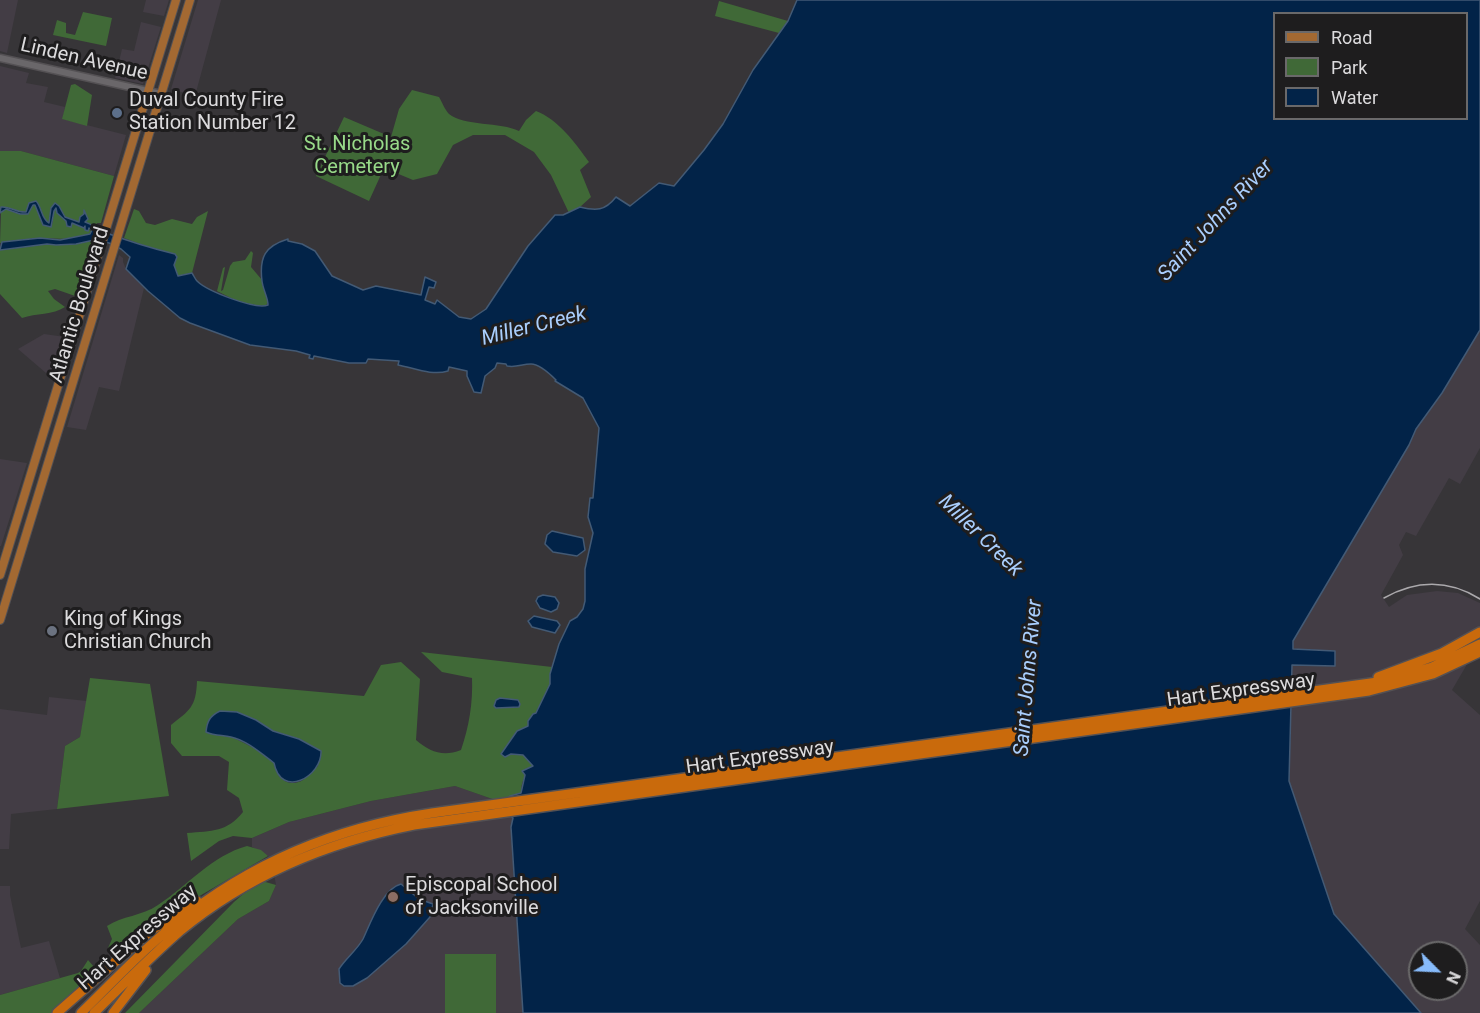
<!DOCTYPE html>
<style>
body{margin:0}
#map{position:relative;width:1480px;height:1013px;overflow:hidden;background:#373538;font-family:Roboto,sans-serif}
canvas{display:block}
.legend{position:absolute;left:1273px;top:12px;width:195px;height:108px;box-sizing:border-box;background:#1e1d1e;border:2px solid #6a696a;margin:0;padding:8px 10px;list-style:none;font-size:18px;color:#dcdbdd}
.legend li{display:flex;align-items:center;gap:12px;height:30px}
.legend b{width:30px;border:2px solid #6a696a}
.north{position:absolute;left:1408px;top:941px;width:60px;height:60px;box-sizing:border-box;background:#1e1d1e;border:2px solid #6a696a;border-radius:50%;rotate:114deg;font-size:16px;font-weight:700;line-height:24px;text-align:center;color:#dcdbdd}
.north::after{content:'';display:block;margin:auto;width:21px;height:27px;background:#87bbfb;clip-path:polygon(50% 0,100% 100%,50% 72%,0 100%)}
</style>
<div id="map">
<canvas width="1480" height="1013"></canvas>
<ul class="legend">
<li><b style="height:8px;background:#a36932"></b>Road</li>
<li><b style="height:16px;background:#406937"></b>Park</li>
<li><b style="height:16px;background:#022348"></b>Water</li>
</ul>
<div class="north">N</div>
</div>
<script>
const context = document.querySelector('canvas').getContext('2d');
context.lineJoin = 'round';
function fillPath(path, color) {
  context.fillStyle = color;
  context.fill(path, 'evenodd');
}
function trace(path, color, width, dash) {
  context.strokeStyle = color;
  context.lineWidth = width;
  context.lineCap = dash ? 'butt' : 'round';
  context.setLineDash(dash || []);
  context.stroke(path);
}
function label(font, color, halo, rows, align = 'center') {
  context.font = font + ' Roboto,sans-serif';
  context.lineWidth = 6;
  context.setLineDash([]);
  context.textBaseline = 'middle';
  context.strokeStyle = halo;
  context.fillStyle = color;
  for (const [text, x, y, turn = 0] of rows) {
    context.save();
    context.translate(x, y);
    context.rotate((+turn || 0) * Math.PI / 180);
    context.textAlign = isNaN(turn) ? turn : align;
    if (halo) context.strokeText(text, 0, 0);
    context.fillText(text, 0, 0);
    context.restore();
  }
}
fillPath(new Path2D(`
 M 0,0 L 18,0 L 7,53 L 0,51 Z
 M 146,0 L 169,0 L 164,16 L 143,12 Z
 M 198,0 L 221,0 L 195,96 L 171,89 Z
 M 141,22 L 161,27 L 143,84 L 115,78 L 122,49 L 134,51 Z
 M 0,66 L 29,73 L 26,83 L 48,87 L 44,102 L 65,107 L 63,119 L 126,135 L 114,176 L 21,151 L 0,151 Z
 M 119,255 L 123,258 L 123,262 L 126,269 L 144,288 L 119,391 L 99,387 L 86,430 L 67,427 Z
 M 1480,330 L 1480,448 L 1460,484 L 1449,478 L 1416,536 L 1406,532 L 1399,545 L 1403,555 L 1381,595 L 1389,607 L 1407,595 L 1437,591 L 1458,593 L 1480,603 L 1480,642 L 1452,690 L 1480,715 L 1480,901 L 1465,929 L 1480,945 L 1480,1013 L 1421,1013 L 1334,914 L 1289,781 L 1292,664 L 1335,666 L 1335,651 L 1293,649 L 1293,640 L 1409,445 L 1416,429 L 1442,393 ZM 1420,953 L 1456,953 L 1456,989 L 1420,989 Z
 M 44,334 L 65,337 L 53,379 L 18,349 Z
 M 0,459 L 27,463 L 1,546 L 0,546 Z
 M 49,697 L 87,701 L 80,737 L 65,746 L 57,809 L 11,814 L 9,849 L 0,849 L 0,709 L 47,715 Z
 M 455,786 L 501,802 L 505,810 L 513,818 L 511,827 L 523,1013 L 139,1013 L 238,919 L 269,901 L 276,885 L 273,868 L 268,856 L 252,847 L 252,838 L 289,822 L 371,801 Z
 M 0,886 L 10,886 L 10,895 L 21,948 L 49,941 L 60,978 L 0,995 Z`), '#433d45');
fillPath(new Path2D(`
 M 719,1 L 788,21 L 779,33 L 715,16 Z
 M 83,12 L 112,18 L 106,46 L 53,35 L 57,20 L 66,23 L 66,33 L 75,35 Z
 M 75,84 L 92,95 L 87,126 L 62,119 L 71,85 Z
 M 412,90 L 439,97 C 442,102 445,110 449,114 C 463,126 501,122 519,131 L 526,120 L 536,111 C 558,119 576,144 589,162 L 580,170 L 591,197 L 580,207 L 569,213 L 551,175 L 534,152 L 505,135 L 473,135 L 453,145 L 437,174 L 413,180 L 384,168 L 369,201 L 316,176 L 344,117 L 391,137 L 399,109 Z
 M 0,151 L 21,151 L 114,176 L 101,223 L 97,223 L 96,226 L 98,230 L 84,223 L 84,214 L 80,222 L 65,217 L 59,206 L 51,208 L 49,223 L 45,221 L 38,203 L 30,203 L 26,212 C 17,213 9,205 0,208 Z
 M 33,205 L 35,205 L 43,225 L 52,225 L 54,211 L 56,208 C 70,233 78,217 92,232 C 77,243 56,237 39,238 C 27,239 12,241 0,243 L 1,212 L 6,209 L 20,214 L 28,214 Z
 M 134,209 L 139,211 L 146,223 L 155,225 L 172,219 L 192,224 L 197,217 L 208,211 L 192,273 L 178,276 L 174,265 L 176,257 L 124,238 Z
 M 95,240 L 78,297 L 55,289 L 48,291 L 54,299 L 65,307 C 53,315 36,313 22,318 L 0,294 L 0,250 L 47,244 L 56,245 L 76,244 Z
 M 251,251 L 253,253 L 251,267 L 262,280 L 268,302 L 265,307 L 239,302 L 217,291 L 223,268 L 225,267 L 221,291 L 223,290 L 230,266 L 233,262 L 245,260 Z
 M 421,652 L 552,667 L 550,684 L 545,697 L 511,754 L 523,755 L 533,766 C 527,774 519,782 522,794 L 510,796 L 501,802 L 455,786 L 371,801 L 289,822 L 252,838 L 233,836 L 219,841 L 191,861 L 187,833 C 212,831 227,832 243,812 L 239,798 L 227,790 L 229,762 L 219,756 L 182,756 L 171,743 L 171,725 C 190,710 196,707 197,681 L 364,696 L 381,665 L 401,662 L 420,679 L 416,740 C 430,752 443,757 461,750 C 469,727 473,703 472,678 L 442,672 ZM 256,720 L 273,731 L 299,739 L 318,766 C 313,770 308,776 303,780 C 288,789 276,777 274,763 L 256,749 L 232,737 Z
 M 90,678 L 150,684 L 169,796 L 57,809 L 65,746 L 80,737 Z
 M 247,846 L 261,850 L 268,856 L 179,908 L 135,939 L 132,939 L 114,955 L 108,948 L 112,939 L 107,926 C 122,916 142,916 158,905 C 187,886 213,855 247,846 Z
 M 262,881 L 276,885 L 269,901 L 238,919 L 139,1013 L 125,1013 L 234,902 L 249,889 Z
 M 445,954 L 496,954 L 496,1013 L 445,1013 Z
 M 88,960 L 95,968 L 94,976 L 52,1013 L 0,1013 L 0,995 L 78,973 L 81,971 Z`), '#406937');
const water = new Path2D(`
 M 797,0 L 1480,0 L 1480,330 L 1442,393 L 1416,429 L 1409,445 L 1293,641 L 1293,649 L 1335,651 L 1335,666 L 1292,665 L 1289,781 L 1334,914 L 1421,1013 L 523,1013 L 511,827 L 513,818 L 505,810 L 501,802 L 510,796 L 521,793 L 525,775 L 522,771 L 533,766 L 523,755 L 511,754 L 505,757 L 501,754 L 517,731 L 528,726 L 528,721 L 533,714 L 536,713 L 550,684 L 550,674 L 559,644 L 570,621 L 577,617 L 583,609 L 585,601 L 585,569 L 593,533 L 588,517 L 590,498 L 593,498 L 599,428 L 583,398 L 555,381 L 556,380 C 550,374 539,364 531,364 C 522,364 516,368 507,366 L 506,364 L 497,363 L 495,368 L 485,376 L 481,393 L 474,392 L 467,376 L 467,371 L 449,367 L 448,371 C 432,376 414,368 398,365 L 399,361 L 368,359 L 366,363 L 349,363 L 314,356 L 313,359 L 309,358 L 310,355 L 296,351 L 250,345 L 190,323 L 180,318 L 148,291 L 126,269 L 130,257 L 121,249 L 109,243 L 94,240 L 76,244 L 56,245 L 47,244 L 0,250 L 2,242 L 40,238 L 60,240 L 90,234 L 92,230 L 89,228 L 88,231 L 85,230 L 85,226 L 84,228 L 72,223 L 71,227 L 67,226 L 66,221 L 57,213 L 56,208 L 54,211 L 51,227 L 43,225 L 35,205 L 33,205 L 28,214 L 20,214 L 6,209 L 0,213 L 1,207 C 10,206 17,213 26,212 L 29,203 L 36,201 C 42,207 41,219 49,223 L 51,208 L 55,203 L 59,206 L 65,217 L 79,222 L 80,217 L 84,214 L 84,210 L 88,219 L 85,222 C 92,224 95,228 101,231 C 125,240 150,248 175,254 L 177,257 L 174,265 L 178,276 L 192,273 C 194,276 195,279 197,281 C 207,291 255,310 268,305 C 268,297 263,290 262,281 C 259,257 265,246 288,239 L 288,241 L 302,244 L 315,251 L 332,276 L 363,290 L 376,286 L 421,295 L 425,277 L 436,282 L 434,288 L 429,287 L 425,300 L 435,304 L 437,300 L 459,317 L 471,319 L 486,309 L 528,246 L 555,215 L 563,215 L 580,207 C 596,211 605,211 616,197 L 630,206 L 659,183 L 674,186 L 704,150 L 723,124 L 753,70 L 788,21 ZM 1274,14 L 1466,14 L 1466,118 L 1274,118 Z
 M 552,531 L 583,538 L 585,550 L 577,556 L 553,552 L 545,544 L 547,535 Z
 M 543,595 L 555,597 L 559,603 L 557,609 L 551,612 L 540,608 L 536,601 L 538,597 Z
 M 534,616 L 557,621 L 560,625 L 555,633 L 532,627 L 528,621 Z
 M 500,698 L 518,700 L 520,704 L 519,707 L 496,708 L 494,706 L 496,700 Z
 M 220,711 L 237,712 L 256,720 L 273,731 L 299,739 L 321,751 C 322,777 281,799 274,763 C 262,754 246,740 231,737 C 222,735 215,736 206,732 C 207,721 210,716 220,711 Z
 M 401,884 L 419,899 L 433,904 L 430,917 L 406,944 L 367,978 L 353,986 L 344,986 L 340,983 L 339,969 C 346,958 357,950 363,939 C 370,924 383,888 401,884 Z`);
fillPath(water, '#022348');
trace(water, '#435a75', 1.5);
const tertiary = new Path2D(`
 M 0,58 L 161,94`);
const primary = new Path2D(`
 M 0,575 L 176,0
 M 0,620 L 190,0`);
const motorway = new Path2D(`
 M 1378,677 L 1442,653 L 1480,632
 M 57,1013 L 149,932 L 197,901
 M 81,1013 C 113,982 143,949 178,922 C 252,862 338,827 432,813 L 1385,681 L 1432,667 L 1480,644
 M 94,1013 C 122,986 150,957 180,931 C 248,875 328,842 414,825 L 1369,691 L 1433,674 L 1480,652
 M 113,1013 L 146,970`);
trace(tertiary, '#545154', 9);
trace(primary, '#545154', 10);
trace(motorway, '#545154', 12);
trace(tertiary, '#6a676a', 6);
trace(primary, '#a36932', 8);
trace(motorway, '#c96a0c', 9);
trace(new Path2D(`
 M 1384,598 C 1416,580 1448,579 1480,599`), '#aba9ac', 1.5);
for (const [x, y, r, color] of [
 [117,113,6,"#5c6f8a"],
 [52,631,6,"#6b7280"],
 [393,897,6,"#8d6e63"]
]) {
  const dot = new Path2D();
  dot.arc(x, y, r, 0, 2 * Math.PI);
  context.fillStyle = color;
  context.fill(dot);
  trace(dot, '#1e1d1e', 2);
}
label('20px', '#dcdbdd', '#1e1d1e', [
 ["Linden Avenue",84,60,13],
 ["Atlantic Boulevard",80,305,-73],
 ["Hart Expressway",1241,691,-8],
 ["Hart Expressway",760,758,-8],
 ["Hart Expressway",138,938,-41]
]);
label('20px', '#dcdbdd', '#1e1d1e', [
 ["Duval County Fire",129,101],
 ["Station Number 12",129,124],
 ["King of Kings",64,620],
 ["Christian Church",64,643],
 ["Episcopal School",405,886],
 ["of Jacksonville",405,909]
], 'left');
label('20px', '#98da89', '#1e1d1e', [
 ["St. Nicholas",357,145],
 ["Cemetery",357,168]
]);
label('italic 21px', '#a9cefd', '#1e1d1e', [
 ["Saint Johns River",1216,221,-47],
 ["Miller Creek",534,327,-14],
 ["Miller Creek",980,536,44],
 ["Saint Johns River",1029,678,-85]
]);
</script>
